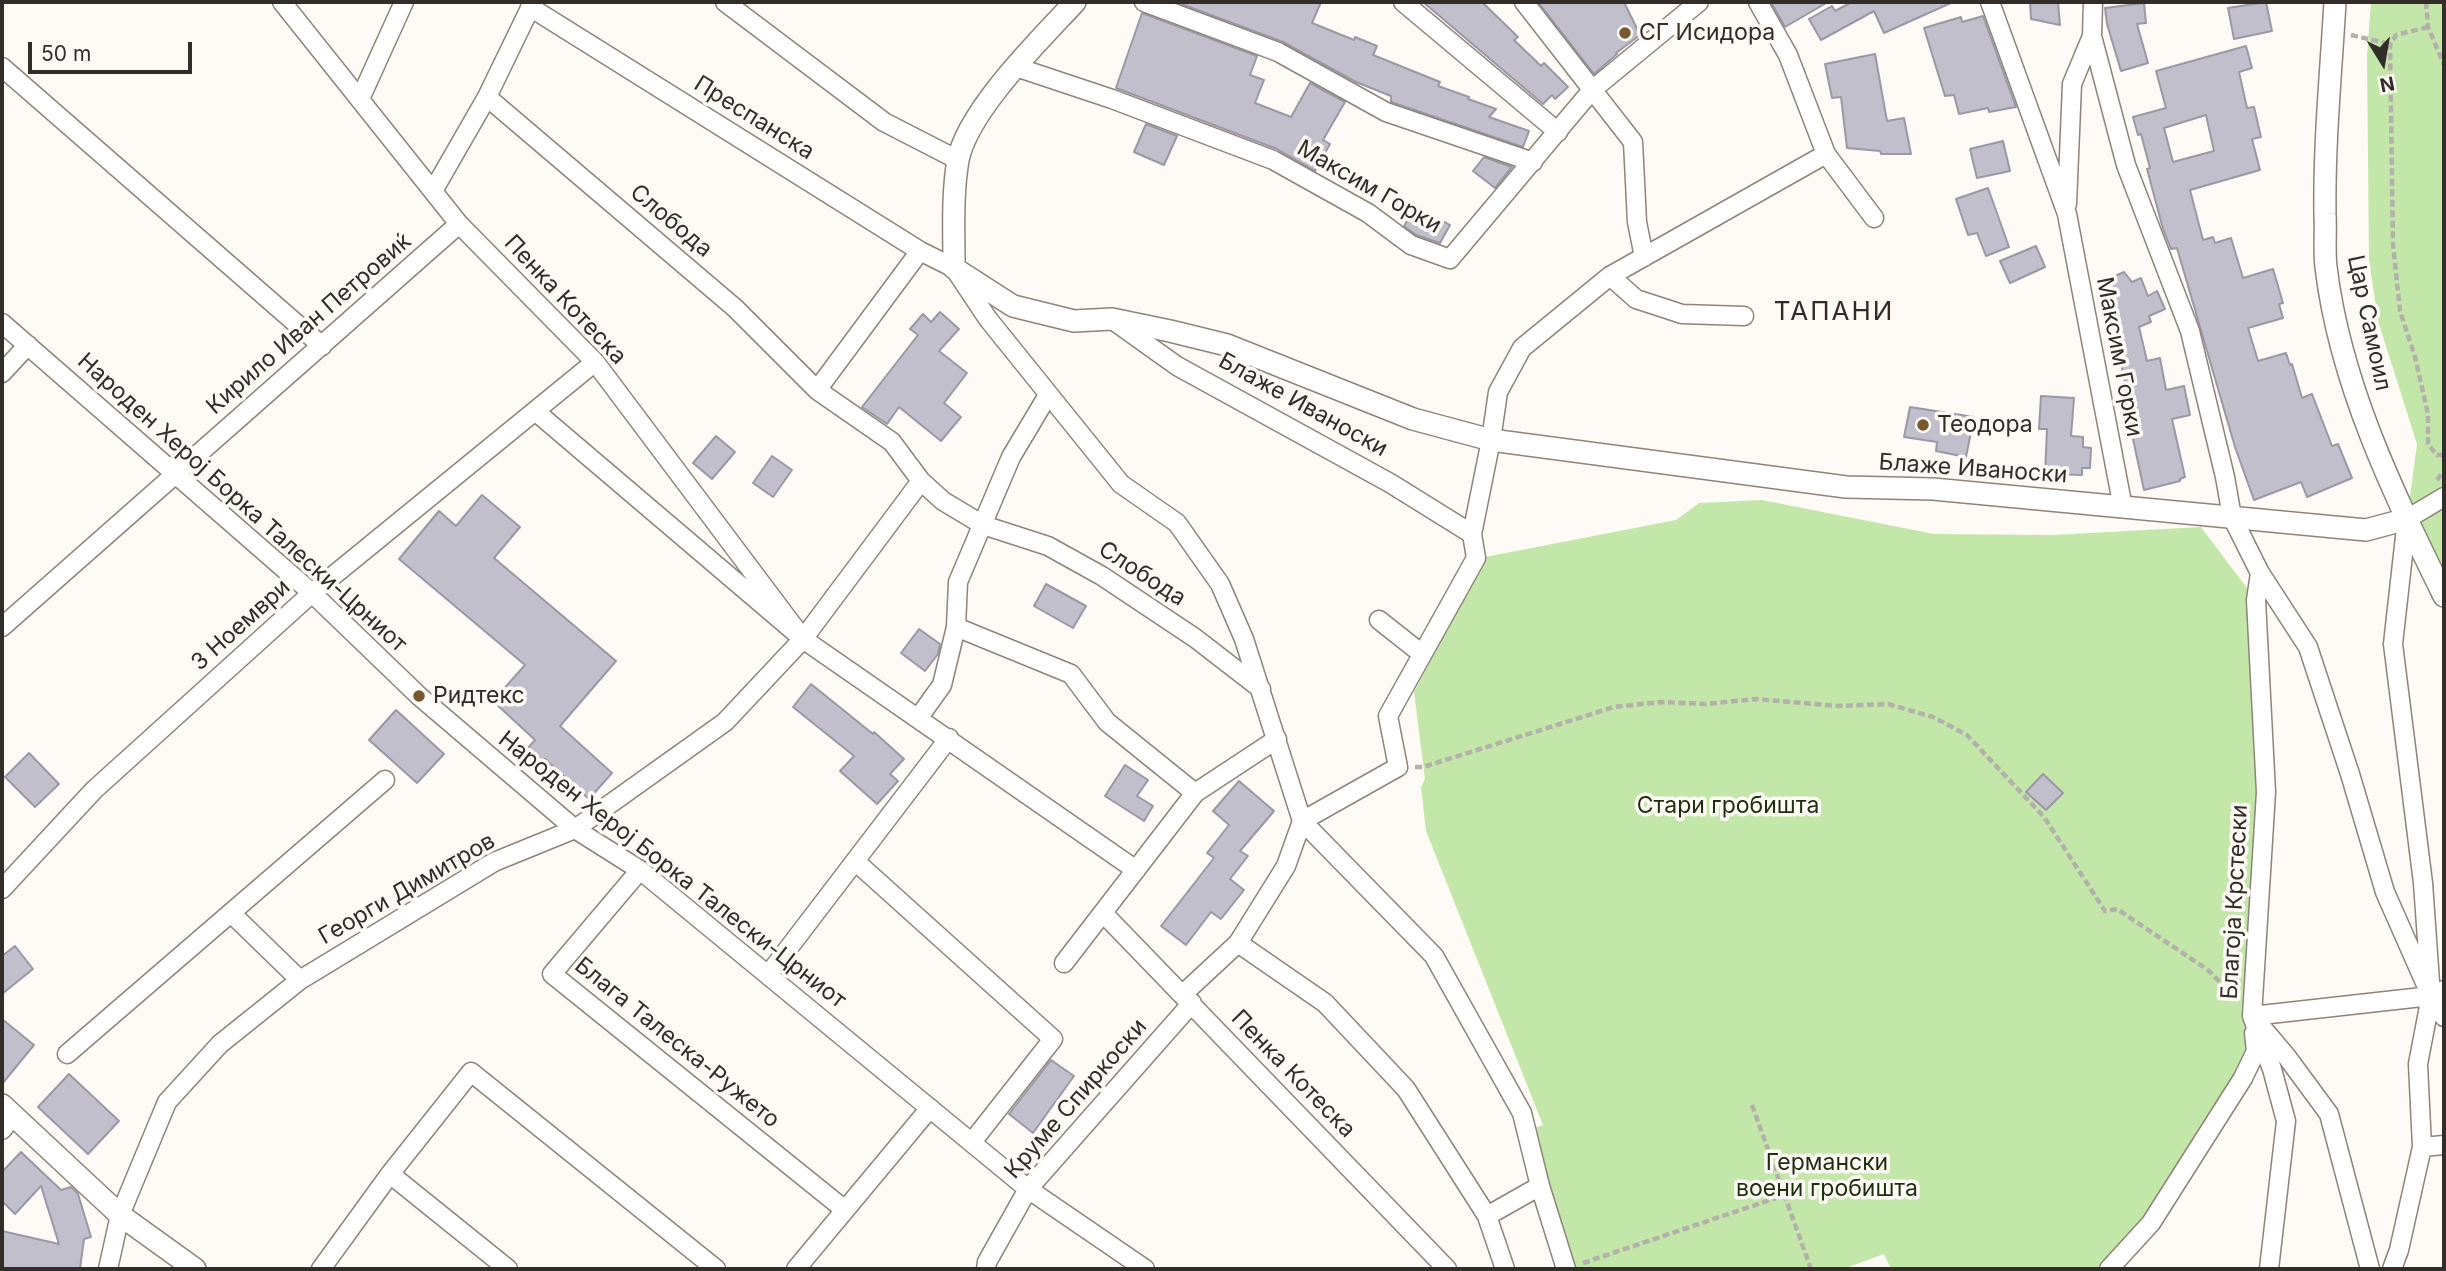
<!DOCTYPE html>
<meta charset="utf-8">
<style>
body{margin:0}
#map{position:relative;width:2446px;height:1271px;overflow:hidden;background:#fefaf5;font-family:Inter,sans-serif}
canvas{display:block}
.frame{position:absolute;inset:0;border:4px solid #322d29;pointer-events:none}
.north{position:absolute;left:2348px;top:28px;width:70px;height:70px;-webkit-text-stroke:5px #fefaf5;paint-order:stroke;rotate:169deg;font-size:19px;font-weight:700;line-height:28px;text-align:center;color:#322d29}
.north::after{content:'';display:block;margin:auto;width:24px;height:32px;background:#322d29;clip-path:polygon(50% 0,100% 100%,50% 72%,0 100%)}
.scale{position:absolute;left:28px;top:42px;width:164px;height:32px;box-sizing:border-box;border:4px solid #322d29;border-top:0;padding-left:9px;font-size:21px;line-height:24px;white-space:nowrap;color:#322d29;-webkit-text-stroke:5px #fefaf5;paint-order:stroke}
</style>
<div id="map">
<canvas width="2446" height="1271"></canvas>
<div class="frame"></div>
<div class="north">N</div>
<div class="scale">50 m</div>
</div>
<script>
const context = document.querySelector('canvas').getContext('2d');
context.lineJoin = 'round';
function fillPath(path, color) {
  context.fillStyle = color;
  context.fill(path, 'evenodd');
}
function trace(path, color, width, dash) {
  context.strokeStyle = color;
  context.lineWidth = width;
  context.lineCap = dash ? 'butt' : 'round';
  context.setLineDash(dash || []);
  context.stroke(path);
}
function label(font, color, halo, rows, align = 'center') {
  context.font = font + ' Inter,sans-serif';
  context.lineWidth = 7;
  context.setLineDash([]);
  context.textBaseline = 'middle';
  context.strokeStyle = halo;
  context.fillStyle = color;
  for (const [text, x, y, turn = 0] of rows) {
    context.save();
    context.translate(x, y);
    context.rotate((+turn || 0) * Math.PI / 180);
    context.textAlign = isNaN(turn) ? turn : align;
    if (halo) context.strokeText(text, 0, 0);
    context.fillText(text, 0, 0);
    context.restore();
  }
}
fillPath(new Path2D(`
 M 2371,2 L 2444,2 L 2444,596 L 2407,519 L 2417,444 L 2378,321 L 2369,260 L 2367,56 Z
 M 1762,500 L 1934,534 L 2053,535 L 2201,527 L 2256,600 L 2261,712 L 2252,1016 L 2243,1078 L 2109,1269 L 1891,1269 L 1884,1254 L 1843,1269 L 1573,1269 L 1544,1181 L 1534,1128 L 1543,1125 L 1426,831 L 1421,787 L 1425,779 L 1414,692 L 1485,557 L 1676,520 L 1699,503 Z`), '#c3e7a8');
const building = new Path2D(`
 M 1176,2 L 1321,2 L 1312,23 L 1354,40 L 1355,37 L 1377,46 L 1373,55 L 1440,82 L 1438,86 L 1469,97 L 1468,99 L 1496,109 L 1489,117 L 1529,131 L 1523,147 L 1391,102 L 1391,96 L 1356,82 L 1283,42 Z
 M 1423,2 L 1482,2 L 1518,37 L 1514,40 L 1541,66 L 1544,63 L 1568,87 L 1555,99 L 1552,95 L 1543,104 Z
 M 1538,2 L 1624,2 L 1640,35 L 1616,53 L 1617,54 L 1594,74 Z
 M 1771,2 L 1828,2 L 1785,27 Z
 M 1852,2 L 1953,2 L 1884,33 L 1874,11 L 1821,40 L 1809,19 L 1832,6 L 1835,11 Z
 M 2030,2 L 2058,2 L 2060,25 L 2031,19 Z
 M 2266,2 L 2272,31 L 2234,39 L 2228,8 Z
 M 2144,3 L 2146,23 L 2137,24 L 2148,63 L 2121,71 L 2107,24 L 2105,8 Z
 M 1142,13 L 1257,56 L 1250,75 L 1264,80 L 1255,103 L 1291,117 L 1310,83 L 1345,102 L 1323,140 L 1330,144 L 1315,171 L 1277,149 L 1116,88 Z
 M 1983,16 L 2016,107 L 1989,112 L 1988,108 L 1959,114 L 1954,95 L 1945,96 L 1924,28 L 1961,17 L 1962,22 Z
 M 2246,46 L 2252,68 L 2239,72 L 2247,108 L 2254,107 L 2261,137 L 2252,139 L 2260,170 L 2190,190 L 2203,240 L 2213,237 L 2215,243 L 2231,238 L 2243,278 L 2273,269 L 2283,303 L 2279,304 L 2283,318 L 2248,328 L 2258,361 L 2286,353 L 2290,365 L 2292,364 L 2302,398 L 2312,394 L 2332,446 L 2338,444 L 2352,478 L 2307,497 L 2301,482 L 2254,500 L 2235,447 L 2177,248 L 2171,249 L 2163,229 L 2147,169 L 2150,168 L 2141,134 L 2138,135 L 2133,117 L 2166,108 L 2156,71 ZM 2206,115 L 2214,151 L 2173,162 L 2164,128 Z
 M 1875,54 L 1887,121 L 1904,118 L 1911,154 L 1881,154 L 1880,151 L 1847,148 L 1841,97 L 1832,98 L 1825,64 Z
 M 1146,124 L 1177,136 L 1164,165 L 1134,152 Z
 M 2003,141 L 2010,171 L 1977,178 L 1970,149 Z
 M 1484,157 L 1512,167 L 1495,188 L 1473,171 Z
 M 1988,188 L 2009,247 L 1986,256 L 1977,233 L 1968,235 L 1956,199 Z
 M 1416,206 L 1450,225 L 1440,243 L 1416,235 L 1404,226 Z
 M 2036,246 L 2045,267 L 2010,283 L 2000,261 Z
 M 2124,272 L 2132,282 L 2141,278 L 2148,296 L 2157,291 L 2165,309 L 2149,316 L 2151,322 L 2139,327 L 2147,361 L 2160,358 L 2166,390 L 2184,386 L 2190,415 L 2172,419 L 2185,477 L 2180,479 L 2180,481 L 2144,490 L 2125,402 L 2129,401 L 2121,364 L 2116,365 L 2097,284 Z
 M 940,312 L 959,329 L 939,351 L 967,373 L 944,403 L 961,417 L 941,441 L 899,407 L 887,424 L 862,407 L 918,335 L 910,329 L 923,314 L 931,322 Z
 M 2041,396 L 2074,398 L 2071,436 L 2083,437 L 2083,447 L 2091,448 L 2090,468 L 2082,468 L 2082,475 L 2045,474 L 2047,429 L 2039,429 Z
 M 1910,407 L 1974,417 L 1966,457 L 1936,451 L 1937,442 L 1904,437 Z
 M 716,436 L 735,452 L 712,479 L 693,463 Z
 M 772,456 L 792,470 L 773,497 L 753,483 Z
 M 482,495 L 520,527 L 494,558 L 616,661 L 560,726 L 612,773 L 589,799 L 545,759 L 542,762 L 527,749 L 535,740 L 493,701 L 525,665 L 399,559 L 439,511 L 456,526 Z
 M 1046,584 L 1086,606 L 1073,628 L 1034,606 Z
 M 919,629 L 940,644 L 938,654 L 925,671 L 901,653 Z
 M 811,684 L 873,734 L 874,732 L 904,759 L 890,774 L 898,781 L 877,804 L 840,771 L 854,756 L 793,707 Z
 M 396,710 L 444,754 L 417,783 L 369,740 Z
 M 29,753 L 59,784 L 35,807 L 5,777 Z
 M 1125,765 L 1148,780 L 1137,796 L 1153,806 L 1144,821 L 1105,796 Z
 M 2043,774 L 2063,793 L 2046,810 L 2026,792 Z
 M 1239,781 L 1274,811 L 1240,851 L 1248,856 L 1230,879 L 1244,890 L 1221,919 L 1211,912 L 1186,945 L 1161,926 L 1214,858 L 1207,853 L 1229,825 L 1213,811 Z
 M 15,946 L 33,969 L 2,994 L 2,956 Z
 M 2,1019 L 34,1045 L 2,1084 Z
 M 1051,1060 L 1074,1076 L 1033,1133 L 1009,1114 Z
 M 69,1074 L 119,1121 L 88,1154 L 38,1107 Z
 M 21,1152 L 61,1190 L 71,1187 L 78,1194 L 91,1237 L 84,1239 L 80,1269 L 2,1269 L 2,1231 L 59,1244 L 41,1186 L 15,1214 L 2,1201 L 2,1172 Z`);
fillPath(building, '#c2bfcc');
trace(building, '#9b98a5', 2);
const minor = new Path2D(`
 M 282,2 L 459,224 L 595,362 L 803,639
 M 725,2 L 884,122 L 958,160
 M 1144,2 L 1278,52 L 1386,112 L 1533,162
 M 1403,2 L 1558,132
 M 1524,2 L 1633,142 L 1637,222 L 1644,257
 M 1758,2 L 1788,55 L 1826,154 L 1874,218
 M 1990,2 L 2067,214 L 2123,508
 M 2093,2 L 2092,36 L 2126,165 L 2190,331 L 2225,477 L 2232,517 L 2260,573 L 2308,647 L 2350,774 L 2385,892 L 2431,996 L 2444,1017
 M 530,7 L 920,251 L 954,268 L 988,319 L 1121,484 L 1177,523 L 1220,584 L 1244,639 L 1302,821 L 1434,956 L 1522,1113 L 1540,1186 L 1566,1269
 M 2,67 L 322,346
 M 1016,67 L 1112,99 L 1273,160 L 1368,213 L 1411,245 L 1450,259 L 1592,90 L 1699,2
 M 487,97 L 735,308 L 817,390 L 892,442 L 921,481 L 943,501 L 983,525 L 1048,546 L 1102,576 L 1195,638 L 1261,689
 M 360,99 L 404,2
 M 433,191 L 487,97 L 533,2
 M 2067,204 L 2072,84 L 2092,36
 M 1610,276 L 1636,299 L 1682,314 L 1744,316
 M 1114,321 L 1177,366 L 1390,483 L 1472,534
 M 2,323 L 312,593 L 419,696 L 575,829 L 640,870 L 1028,1189 L 1145,1269
 M 2,373 L 28,345
 M 817,390 L 920,251
 M 535,411 L 803,639 L 1136,870
 M 2260,573 L 2256,600 L 2266,792 L 2252,1016 L 2272,1069 L 2286,1121 L 2269,1269
 M 1379,620 L 1422,654
 M 2,627 L 459,224
 M 956,627 L 1071,674 L 1107,722 L 1195,793
 M 919,717 L 942,685 L 956,627 L 958,582 L 1011,457 L 1048,395
 M 1302,821 L 1398,767 L 1388,716 L 1476,558 L 1472,534 L 1491,440 L 1498,392 L 1522,348 L 1610,276 L 1826,154
 M 855,861 L 1053,1039 L 972,1142
 M 640,870 L 552,974 L 845,1210
 M 2,889 L 94,790 L 312,593 L 595,362
 M 231,913 L 300,980
 M 1103,913 L 1447,1269
 M 1238,943 L 1325,1003 L 1406,1089 L 1487,1216 L 1505,1269
 M 1064,963 L 1195,793 L 1277,739
 M 768,975 L 949,738
 M 1183,994 L 1238,943 L 1286,866 L 1302,821
 M 2252,1016 L 2431,996 L 2444,990
 M 2260,1025 L 2287,1057 L 2329,1114 L 2370,1269
 M 67,1054 L 385,780
 M 2,1130 L 14,1115
 M 2422,1147 L 2444,1145
 M 390,1174 L 508,1269
 M 1487,1216 L 1540,1186
 M 108,1269 L 120,1215 L 167,1102 L 220,1044 L 300,980 L 494,862 L 575,829 L 725,722 L 803,639 L 921,481
 M 321,1269 L 390,1174 L 471,1072 L 716,1269
 M 796,1269 L 930,1108
 M 986,1269 L 987,1262 L 1028,1189 L 1192,1003
 M 2109,1269 L 2151,1223 L 2243,1078 L 2256,1051 L 2254,1033
 M 2392,1269 L 2399,1250 L 2422,1147 L 2418,1064 L 2431,996 L 2423,883 L 2393,644 L 2407,519 L 2444,497`);
const tertiary = new Path2D(`
 M 1075,2 C 1040,40 968,110 958,160 C 952,195 954,233 954,268 L 1013,306 L 1074,321 L 1112,319 L 1170,331 L 1227,345 L 1413,419 L 1491,440 L 1846,487 L 1933,489 L 2366,530 L 2407,519
 M 2335,2 C 2331,72 2324,143 2325,214 C 2326,232 2324,250 2326,267 C 2340,384 2393,492 2444,596
 M 2,1105 L 120,1215 L 195,1269`);
trace(minor, '#8e847a', 21);
trace(tertiary, '#8e847a', 24);
trace(new Path2D(`
 M 2426,2 L 2428,27 L 2444,65
 M 2428,27 L 2396,35 L 2390,45 L 2393,244 L 2400,311 L 2415,357 L 2428,414 L 2428,444 L 2437,455 L 2444,455
 M 2351,35 L 2390,44
 M 2437,480 L 2444,471
 M 1415,767 L 1423,767 L 1614,707 L 1661,702 L 1706,704 L 1756,699 L 1838,706 L 1888,704 L 1933,717 L 1967,735 L 2044,817 L 2105,911 L 2117,909 L 2208,970 L 2235,997
 M 1752,1105 L 1811,1269
 M 1583,1263 L 1785,1195`), '#b4b0ab', 4.5, [7, 3.5]);
trace(minor, '#fff', 18);
trace(tertiary, '#fff', 21);
for (const [x, y, r, color] of [
 [1625,33,7,"#78592e"],
 [1923,425,7,"#78592e"],
 [419,696,7,"#78592e"]
]) {
  const dot = new Path2D();
  dot.arc(x, y, r, 0, 2 * Math.PI);
  context.fillStyle = color;
  context.fill(dot);
  trace(dot, '#fefaf5', 2.5);
}
label('23px', '#322d29', '#fefaf5', [
 ["СГ Исидора",1639,33],
 ["Теодора",1937,425],
 ["Ридтекс",433,696]
], 'left');
label('23px', '#322d29', '#fefaf5', [
 ["Преспанска",754,118,32],
 ["Максим Горки",1369,187,30],
 ["Слобода",671,221,40],
 ["Пенка Котеска",565,300,47],
 ["Цар Самоил",2369,323,78],
 ["Кирило Иван Петровиќ",309,324,-41],
 ["Максим Горки",2119,357,79],
 ["Блаже Иваноски",1303,405,29],
 ["Блаже Иваноски",1973,469,4],
 ["Народен Херој Борка Талески-Црниот",242,503,42],
 ["Слобода",1142,574,33],
 ["3 Ноември",241,625,-42],
 ["Народен Херој Борка Талески-Црниот",672,870,38],
 ["Георги Димитров",407,889,-30],
 ["Благоја Крстески",2235,902,-87],
 ["Блага Талеска-Ружето",677,1043,39],
 ["Пенка Котеска",1293,1074,46],
 ["Круме Спиркоски",1076,1099,-49]
]);
label('23px', '#1e2f0f', '#fefaf5', [
 ["Стари гробишта",1728,806],
 ["Германски",1827,1163],
 ["воени гробишта",1827,1189]
]);
context.letterSpacing = '2px';
label('26px', '#342c24', '#fefaf5', [
 ["ТАПАНИ",1834,312]
]);
context.letterSpacing = '0px';
</script>
